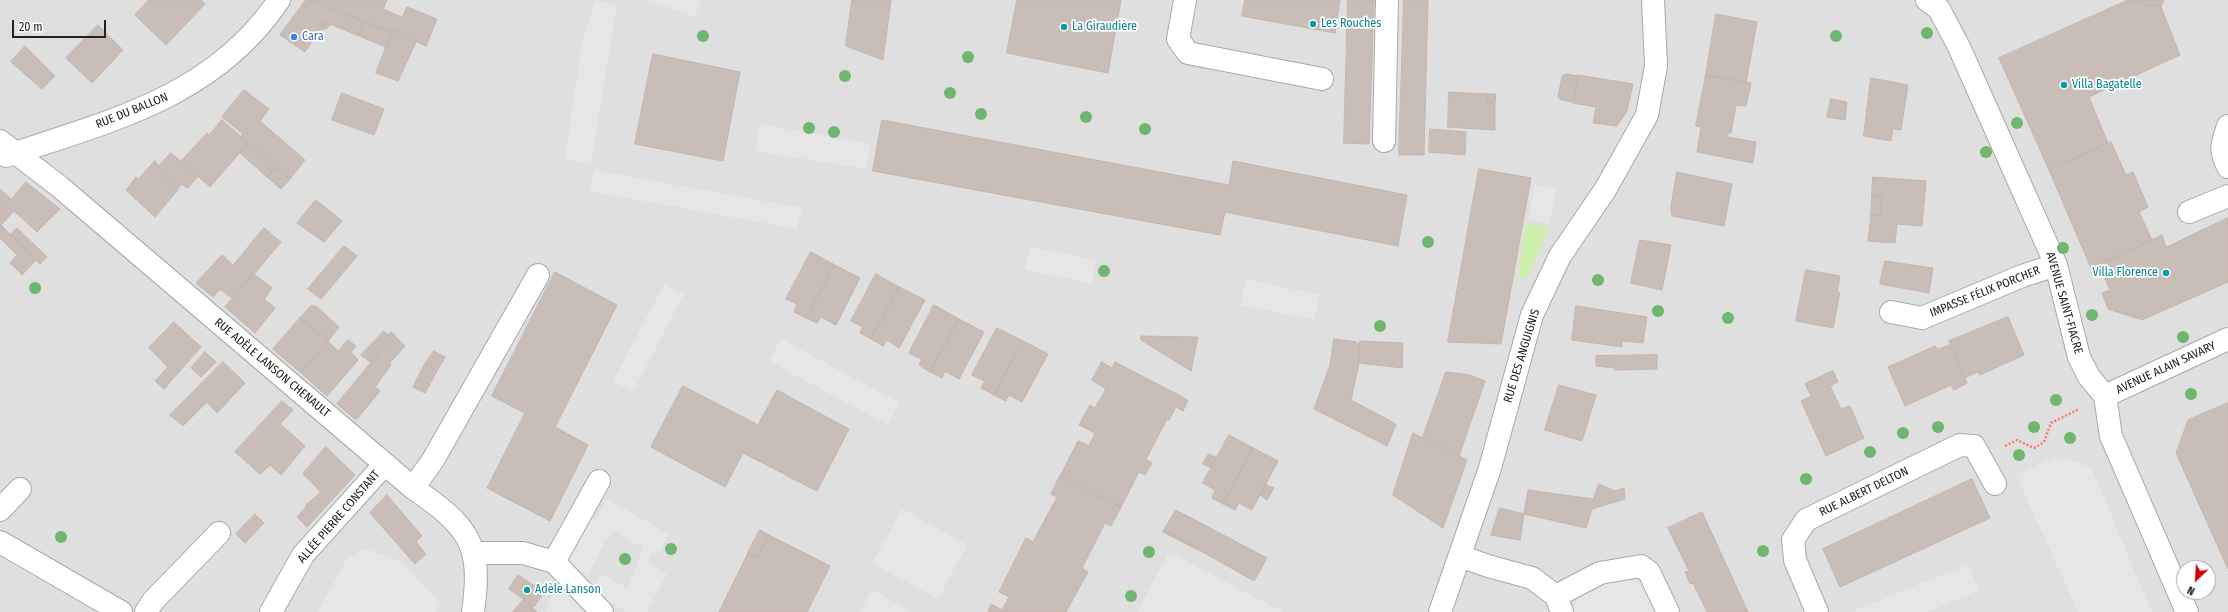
<!DOCTYPE html>
<meta charset="utf-8">
<style>
body{margin:0}
#map{position:relative;width:2228px;height:612px;overflow:hidden;background:#f3efe8;font-family:"Fira Sans Condensed",sans-serif}
canvas{display:block}
.north{position:absolute;left:2176px;top:560px;width:40px;height:40px;box-sizing:border-box;background:#fff;border:1px solid #a7a7a7;border-radius:50%;rotate:205deg;font-size:11px;font-weight:700;line-height:16px;text-align:center;color:#222}
.north::after{content:'';display:block;margin:auto;width:14px;height:18px;background:#d40005;clip-path:polygon(50% 0,100% 100%,50% 72%,0 100%)}
.scale{position:absolute;left:12px;top:20px;width:94px;height:18px;box-sizing:border-box;border:2px solid #222;border-top:0;padding-left:5px;font-size:12px;line-height:14px;white-space:nowrap;color:#222;-webkit-text-stroke:3px #fff;paint-order:stroke}
</style>
<div id="map">
<canvas width="2228" height="612"></canvas>
<div class="north">N</div>
<div class="scale">20 m</div>
</div>
<script>
const context = document.querySelector('canvas').getContext('2d');
context.lineJoin = 'round';
function fillPath(path, color) {
  context.fillStyle = color;
  context.fill(path, 'evenodd');
}
function trace(path, color, width, dash) {
  context.strokeStyle = color;
  context.lineWidth = width;
  context.lineCap = dash ? 'butt' : 'round';
  context.setLineDash(dash || []);
  context.stroke(path);
}
function label(font, color, halo, rows, align = 'center') {
  context.font = font + ' "Fira Sans Condensed",sans-serif';
  context.lineWidth = 3.5;
  context.setLineDash([]);
  context.textBaseline = 'middle';
  context.strokeStyle = halo;
  context.fillStyle = color;
  for (const [text, x, y, turn = 0] of rows) {
    context.save();
    context.translate(x, y);
    context.rotate((+turn || 0) * Math.PI / 180);
    context.textAlign = isNaN(turn) ? turn : align;
    if (halo) context.strokeText(text, 0, 0);
    context.fillText(text, 0, 0);
    context.restore();
  }
}
fillPath(new Path2D(`
 M 0,0 L 2228,0 L 2228,612 L 0,612 ZM 2184,568 L 2208,568 L 2208,592 L 2184,592 Z`), '#e0dfdf');
fillPath(new Path2D(`
 M 1526,224 L 1549,227 L 1527,278 L 1518,277 Z`), '#ceefab');
fillPath(new Path2D(`
 M 648,0 L 701,0 L 695,17 Z
 M 595,1 L 617,5 L 591,164 L 565,159 L 582,41 Z
 M 760,124 L 871,144 L 866,169 L 755,151 Z
 M 594,170 L 802,208 L 797,229 L 590,191 Z
 M 1535,184 L 1556,189 L 1549,224 L 1528,219 Z
 M 1030,247 L 1096,260 L 1092,283 L 1025,270 Z
 M 1246,279 L 1320,295 L 1314,320 L 1240,305 Z
 M 664,284 L 684,294 L 633,392 L 613,381 Z
 M 781,339 L 900,403 L 888,425 L 769,361 Z
 M 2057,456 L 2091,467 L 2152,612 L 2078,612 L 2016,475 Z
 M 607,499 L 669,534 L 659,554 L 652,551 L 647,562 L 667,573 L 647,612 L 628,612 L 591,592 L 601,574 L 628,588 L 643,548 L 615,532 L 605,542 L 588,575 L 566,563 L 590,518 L 596,519 Z
 M 902,509 L 967,545 L 938,599 L 872,563 Z
 M 366,549 L 402,562 L 441,604 L 436,612 L 318,612 L 347,558 Z
 M 1169,552 L 1283,612 L 1137,612 Z
 M 1968,564 L 1979,590 L 1927,612 L 1851,612 Z
 M 1618,577 L 1643,583 L 1657,612 L 1573,612 L 1580,594 Z
 M 557,583 L 584,612 L 545,612 Z
 M 872,590 L 913,612 L 860,612 Z`), '#e6e6e6');
const building = new Path2D(`
 M 149,0 L 201,0 L 205,4 L 166,45 L 135,15 Z
 M 306,0 L 364,21 L 359,36 L 325,22 L 305,52 L 280,35 Z
 M 309,0 L 387,0 L 383,9 L 402,17 L 407,7 L 437,19 L 426,46 L 393,30 L 392,32 Z
 M 852,0 L 891,0 L 883,60 L 846,46 Z
 M 1017,0 L 1121,0 L 1108,73 L 1007,53 Z
 M 1245,0 L 1340,0 L 1335,33 L 1242,16 Z
 M 1348,0 L 1374,0 L 1369,144 L 1344,143 Z
 M 1404,0 L 1428,0 L 1424,155 L 1399,155 Z
 M 2129,0 L 2164,0 L 2161,7 L 2126,1 Z
 M 2126,1 L 2161,7 L 2180,55 L 2089,97 L 2108,143 L 2049,170 L 1999,58 Z
 M 1716,14 L 1757,22 L 1746,83 L 1706,75 Z
 M 364,21 L 392,32 L 386,47 L 359,36 Z
 M 325,22 L 330,25 L 326,29 L 319,30 Z
 M 98,25 L 123,50 L 92,83 L 66,58 Z
 M 393,30 L 417,40 L 398,81 L 376,73 Z
 M 25,46 L 55,76 L 42,89 L 11,62 Z
 M 653,54 L 740,72 L 723,161 L 635,144 Z
 M 1565,74 L 1578,76 L 1574,102 L 1561,100 L 1558,97 L 1562,77 Z
 M 1578,75 L 1633,84 L 1627,111 L 1617,126 L 1593,123 L 1596,107 L 1573,103 Z
 M 1706,75 L 1751,83 L 1746,106 L 1736,105 L 1731,133 L 1728,133 L 1727,137 L 1756,142 L 1753,163 L 1697,152 L 1701,127 L 1696,126 Z
 M 1871,78 L 1908,85 L 1901,130 L 1893,129 L 1891,141 L 1864,136 Z
 M 244,90 L 269,109 L 260,121 L 305,160 L 290,179 L 248,143 L 241,136 L 243,134 L 222,117 Z
 M 1449,92 L 1487,94 L 1488,102 L 1495,103 L 1495,130 L 1448,127 Z
 M 342,93 L 384,109 L 374,135 L 332,120 Z
 M 1487,94 L 1496,94 L 1495,103 L 1488,102 Z
 M 1831,99 L 1847,102 L 1845,120 L 1827,117 Z
 M 222,120 L 248,143 L 210,187 L 181,161 L 207,133 L 209,135 Z
 M 882,120 L 1229,185 L 1233,161 L 1407,195 L 1398,246 L 1225,212 L 1220,235 L 873,171 Z
 M 1430,129 L 1466,132 L 1465,155 L 1429,152 Z
 M 2111,142 L 2126,175 L 2133,172 L 2148,207 L 2139,212 L 2152,240 L 2091,268 L 2049,170 Z
 M 248,143 L 276,167 L 267,177 L 240,153 Z
 M 171,153 L 198,176 L 188,188 L 181,184 L 176,192 L 159,166 Z
 M 155,161 L 176,192 L 155,217 L 126,190 L 136,177 L 138,179 Z
 M 276,167 L 290,179 L 281,189 L 267,177 Z
 M 1479,169 L 1531,178 L 1501,344 L 1448,342 Z
 M 1677,172 L 1732,184 L 1724,226 L 1672,216 L 1671,207 Z
 M 1873,177 L 1926,181 L 1922,226 L 1897,224 L 1895,243 L 1868,241 L 1871,215 L 1880,216 L 1881,197 L 1872,196 Z
 M 26,182 L 60,209 L 37,232 L 14,211 L 1,225 L 0,224 L 0,189 L 11,199 Z
 M 1872,196 L 1881,197 L 1880,216 L 1871,215 Z
 M 316,200 L 342,221 L 324,242 L 297,223 Z
 M 2228,218 L 2228,282 L 2142,320 L 2108,309 L 2102,293 L 2110,290 L 2099,264 L 2162,235 L 2166,247 Z
 M 0,224 L 36,260 L 22,275 L 10,263 L 17,255 L 0,238 Z
 M 17,228 L 47,257 L 40,264 L 11,234 Z
 M 264,228 L 281,242 L 233,299 L 220,289 L 213,297 L 196,283 L 222,255 L 233,265 Z
 M 1640,240 L 1671,245 L 1662,290 L 1631,283 Z
 M 344,246 L 357,256 L 321,299 L 308,289 Z
 M 811,252 L 835,265 L 806,318 L 794,312 L 797,304 L 786,299 Z
 M 1885,261 L 1933,268 L 1929,293 L 1880,284 Z
 M 835,265 L 860,278 L 836,325 L 821,317 L 817,323 L 806,318 Z
 M 1806,270 L 1840,276 L 1837,292 L 1840,292 L 1833,328 L 1796,321 Z
 M 555,272 L 617,305 L 555,427 L 588,445 L 550,521 L 487,488 L 525,413 L 492,396 Z
 M 254,274 L 272,288 L 264,299 L 275,308 L 255,333 L 225,307 Z
 M 876,274 L 899,287 L 871,339 L 860,333 L 863,327 L 851,321 Z
 M 899,287 L 925,300 L 899,348 L 887,340 L 883,346 L 871,339 Z
 M 934,305 L 959,319 L 930,372 L 919,365 L 922,359 L 909,353 Z
 M 311,306 L 316,306 L 339,327 L 328,341 L 300,318 Z
 M 1576,306 L 1647,317 L 1643,343 L 1622,341 L 1622,347 L 1572,340 Z
 M 2008,317 L 2024,355 L 1980,375 L 1977,372 L 1965,378 L 1949,341 Z
 M 300,318 L 328,341 L 301,373 L 273,349 Z
 M 959,319 L 984,332 L 959,379 L 945,371 L 942,378 L 930,372 Z
 M 174,322 L 201,347 L 164,389 L 155,381 L 168,367 L 149,348 Z
 M 997,328 L 1023,341 L 994,395 L 981,388 L 985,381 L 972,375 Z
 M 384,331 L 388,335 L 391,332 L 395,335 L 371,363 L 361,355 Z
 M 394,335 L 405,346 L 389,364 L 391,365 L 375,387 L 380,391 L 356,420 L 337,404 Z
 M 1141,336 L 1198,337 L 1191,371 L 1141,340 Z
 M 1334,339 L 1356,342 L 1360,345 L 1359,363 L 1351,400 L 1396,424 L 1387,446 L 1314,409 L 1330,365 Z
 M 348,340 L 356,346 L 351,352 L 358,360 L 327,396 L 301,373 L 328,341 L 338,351 Z
 M 1023,341 L 1048,354 L 1022,402 L 1009,395 L 1006,401 L 994,395 Z
 M 1360,341 L 1403,343 L 1402,368 L 1359,363 Z
 M 1950,345 L 1967,383 L 1954,390 L 1951,385 L 1905,406 L 1888,367 L 1935,346 L 1938,349 Z
 M 434,351 L 445,357 L 437,371 L 425,364 Z
 M 205,352 L 216,362 L 201,377 L 191,368 Z
 M 1657,355 L 1657,369 L 1615,370 L 1615,368 L 1596,366 L 1596,356 Z
 M 223,362 L 245,383 L 217,413 L 207,402 L 183,426 L 170,415 Z
 M 1102,362 L 1112,368 L 1115,362 L 1188,400 L 1183,411 L 1176,407 L 1169,420 L 1167,419 L 1146,459 L 1152,463 L 1145,475 L 1139,472 L 1121,507 L 1060,476 L 1078,441 L 1089,446 L 1095,433 L 1079,425 L 1090,405 L 1095,408 L 1106,389 L 1092,380 Z
 M 425,364 L 437,371 L 425,393 L 413,387 Z
 M 1833,371 L 1838,382 L 1830,386 L 1841,409 L 1850,406 L 1864,438 L 1826,456 L 1801,401 L 1811,396 L 1805,384 Z
 M 1446,372 L 1470,375 L 1485,381 L 1459,456 L 1423,437 Z
 M 1559,385 L 1596,395 L 1582,441 L 1545,430 Z
 M 683,386 L 758,425 L 777,390 L 849,429 L 817,491 L 743,453 L 725,487 L 651,447 Z
 M 282,401 L 293,410 L 280,424 L 305,446 L 281,475 L 270,465 L 260,474 L 235,452 Z
 M 2228,403 L 2228,569 L 2176,453 L 2188,420 Z
 M 1413,433 L 1467,460 L 1443,528 L 1393,495 Z
 M 1229,435 L 1253,448 L 1223,504 L 1212,498 L 1215,490 L 1203,483 Z
 M 326,447 L 355,475 L 307,527 L 297,517 L 306,507 L 305,506 L 321,492 L 303,474 Z
 M 1253,448 L 1278,461 L 1252,510 L 1239,503 L 1235,510 L 1223,504 Z
 M 1209,454 L 1217,458 L 1211,468 L 1203,464 Z
 M 1060,476 L 1121,507 L 1111,526 L 1105,523 L 1082,568 L 1088,572 L 1066,612 L 988,612 L 991,604 L 1002,610 L 1009,597 L 999,592 L 1026,538 L 1033,542 L 1057,497 L 1051,494 Z
 M 1972,479 L 1990,518 L 1840,587 L 1823,549 Z
 M 1265,484 L 1274,488 L 1267,500 L 1260,495 Z
 M 1599,484 L 1615,491 L 1624,488 L 1625,499 L 1592,509 L 1586,528 L 1524,514 L 1528,490 L 1593,499 Z
 M 387,495 L 422,536 L 416,542 L 426,554 L 415,564 L 370,513 Z
 M 1500,508 L 1524,514 L 1520,540 L 1491,535 Z
 M 1176,510 L 1267,558 L 1254,581 L 1164,530 Z
 M 1702,512 L 1748,612 L 1707,612 L 1693,583 L 1690,584 L 1685,572 L 1689,571 L 1668,528 Z
 M 255,514 L 264,523 L 245,543 L 236,534 Z
 M 760,530 L 769,535 L 757,558 L 748,553 Z
 M 1164,530 L 1197,548 L 1196,549 L 1163,532 Z
 M 769,535 L 830,566 L 807,612 L 719,612 L 748,553 L 757,558 Z
 M 518,575 L 544,592 L 534,607 L 509,589 Z
 M 524,599 L 537,612 L 513,612 Z`);
fillPath(building, '#c8beb7');
trace(building, '#c6b5a9', 1);
const minor = new Path2D(`
 M 1185,0 L 1178,39 L 1188,53 L 1322,79
 M 1927,0 L 1939,9 L 1959,47 L 2056,265 L 2079,357 L 2089,377 L 2105,396 L 2111,436 L 2187,612
 M 2228,126 C 2222,145 2219,149 2228,167
 M 0,141 L 60,187 L 413,488 C 468,526 483,543 473,612
 M 1384,141 L 1387,0
 M 6,156 C 110,121 214,97 279,0
 M 2189,212 L 2228,196
 M 1891,312 L 1922,318 L 2022,276 L 2056,265
 M 2105,396 L 2228,339
 M 413,488 L 433,460 L 538,275
 M 0,510 L 20,489
 M 0,542 L 121,612
 M 474,553 L 523,553 L 554,562 L 602,612
 M 1460,556 L 1488,566 L 1532,578 L 1556,596 L 1562,612
 M 554,562 L 599,481
 M 1556,596 L 1600,573 L 1641,566 L 1649,572 L 1668,612
 M 146,612 L 153,601 L 219,533
 M 271,612 L 303,555 L 385,464
 M 1440,612 L 1490,468 L 1532,315 L 1560,256 L 1605,190 L 1647,115 L 1656,66 L 1653,0
 M 1817,612 L 1795,560 L 1793,540 L 1806,520 L 1960,445 L 1974,446 L 1995,484`);
trace(minor, '#a9a9a9', 24);
trace(new Path2D(`
 M 2005,446 L 2017,440 L 2034,448 L 2044,442 L 2051,423 L 2079,409`), '#ff786d', 2.5, [2, 2]);
trace(minor, '#fff', 22);
context.fillStyle = '#70b66e';
for (const [x, y] of [
 [1927,33],
 [703,36],
 [1836,36],
 [968,57],
 [845,76],
 [950,93],
 [981,114],
 [1086,117],
 [2017,123],
 [809,128],
 [1145,129],
 [834,132],
 [1986,152],
 [1428,242],
 [2063,248],
 [1104,271],
 [1598,280],
 [35,288],
 [1658,311],
 [2092,315],
 [1728,318],
 [1380,326],
 [2183,337],
 [2191,394],
 [2056,400],
 [1938,427],
 [2034,427],
 [1903,433],
 [2070,438],
 [1870,452],
 [2019,455],
 [1806,479],
 [61,537],
 [671,549],
 [1763,551],
 [1149,552],
 [625,559],
 [1131,596]
]) {
  context.beginPath();
  context.arc(x, y, 6, 0, 2 * Math.PI);
  context.fill();
}
for (const [x, y, r, color] of [
 [1313,24,4,"#0f9aa8"],
 [1064,27,4,"#0f9aa8"],
 [294,37,4,"#3f7fe0"],
 [2064,85,4,"#0f9aa8"],
 [2166,273,4,"#0f9aa8"],
 [527,590,4,"#0f9aa8"]
]) {
  const dot = new Path2D();
  dot.arc(x, y, r, 0, 2 * Math.PI);
  context.fillStyle = color;
  context.fill(dot);
  trace(dot, '#fff', 1.5);
}
label('12px', '#0d838f', '#fff', [
 ["Les Rouches",1321,24],
 ["La Giraudière",1072,27],
 ["Villa Bagatelle",2072,85],
 ["Villa Florence",2158,273,"right"],
 ["Adèle Lanson",535,590]
], 'left');
label('12px', '#366cbe', '#fff', [
 ["Cara",302,37]
], 'left');
label('12px', '#222', '#fff', [
 ["RUE DU BALLON",132,111,-22],
 ["IMPASSE FÉLIX PORCHER",1985,292,-22],
 ["AVENUE SAINT-FIACRE",2064,303,74],
 ["RUE DES ANGUIGNIS",1522,356,-73],
 ["RUE ADÈLE LANSON CHENAULT",272,368,40],
 ["AVENUE ALAIN SAVARY",2166,368,-25],
 ["RUE ALBERT DELTON",1864,492,-26],
 ["ALLÉE PIERRE CONSTANT",339,517,-49]
]);
</script>
